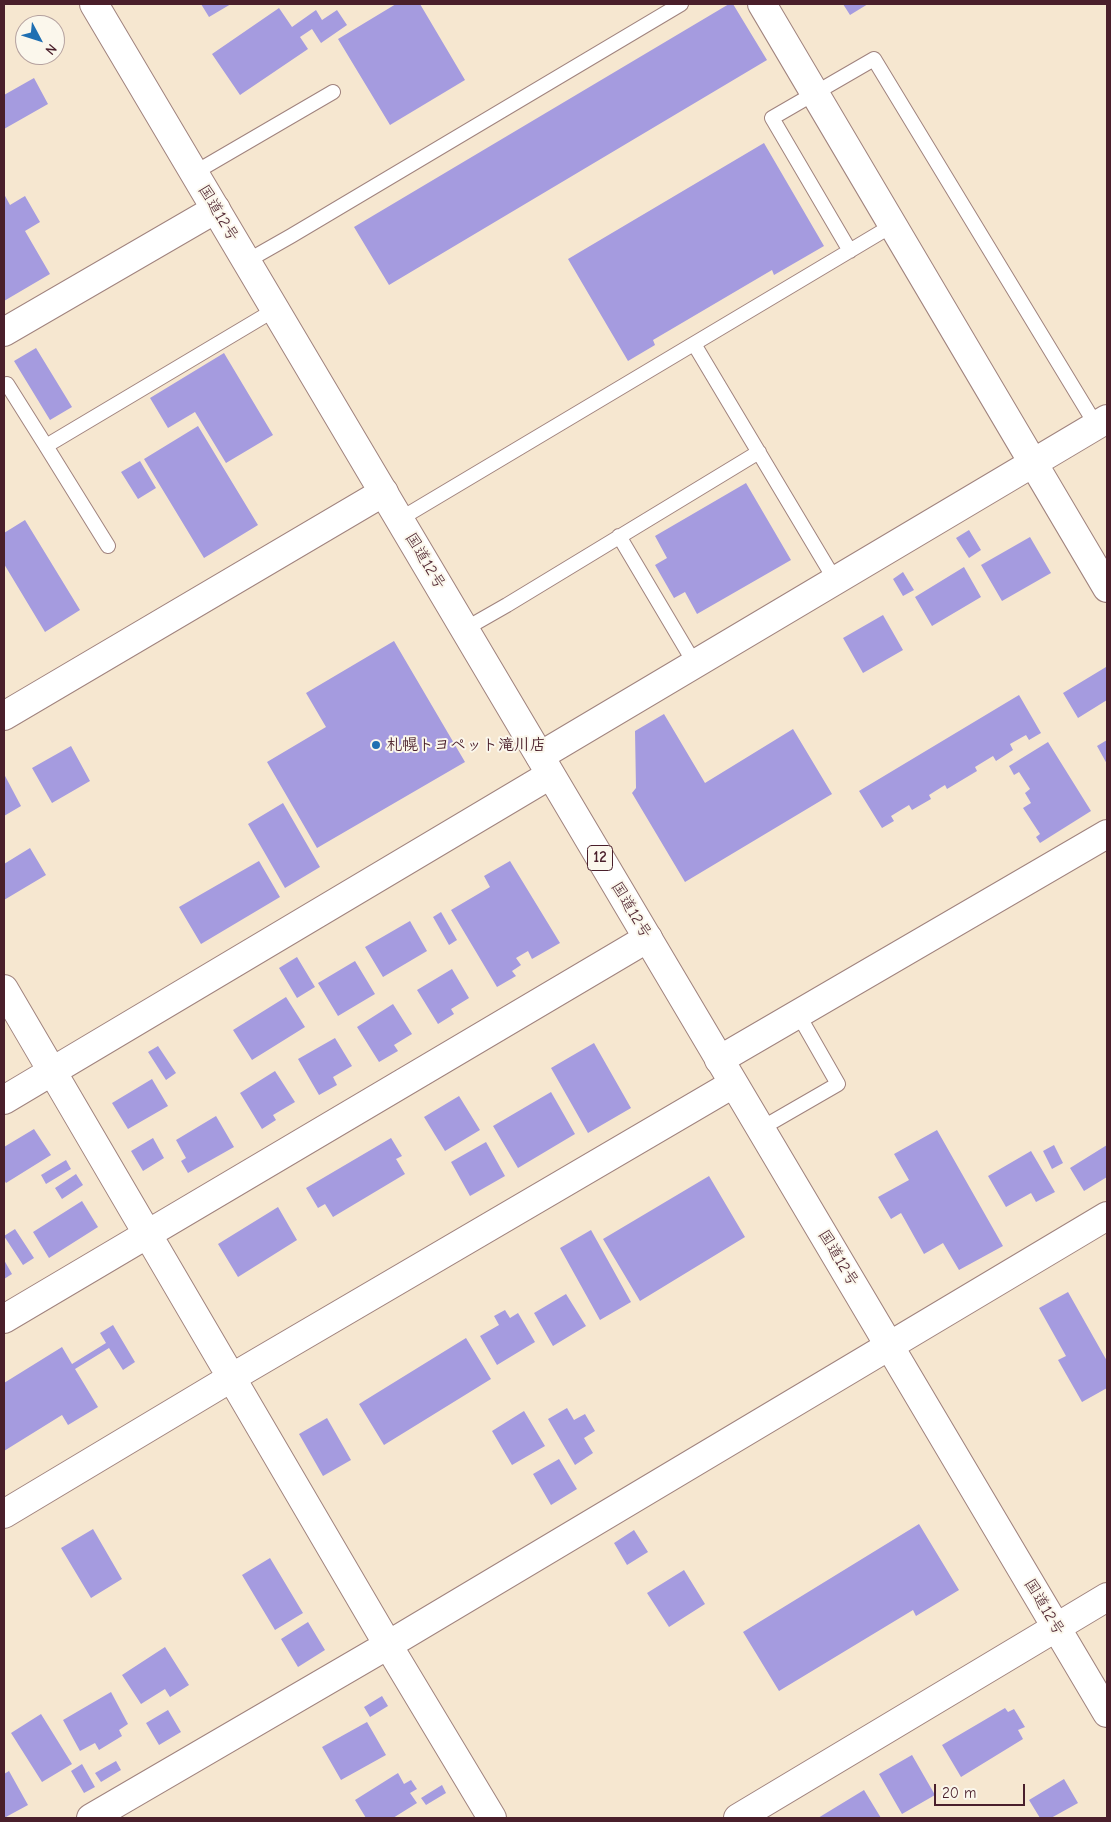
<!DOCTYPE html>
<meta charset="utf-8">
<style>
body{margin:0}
#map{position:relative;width:1111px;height:1822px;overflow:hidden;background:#f6e7d0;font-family:"Comic Neue",sans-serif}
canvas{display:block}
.frame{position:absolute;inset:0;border:5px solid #4a1f2b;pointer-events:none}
.north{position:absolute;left:15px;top:15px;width:50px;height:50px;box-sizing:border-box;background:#fbf7ec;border:1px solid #b4a19f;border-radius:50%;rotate:130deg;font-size:14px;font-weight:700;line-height:20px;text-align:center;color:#4a1f2b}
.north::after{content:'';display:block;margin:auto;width:18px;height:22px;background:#1f6fb2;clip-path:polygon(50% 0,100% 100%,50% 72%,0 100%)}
.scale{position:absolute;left:934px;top:1784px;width:91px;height:22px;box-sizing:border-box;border:2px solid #4a1f2b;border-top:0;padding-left:6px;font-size:15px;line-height:18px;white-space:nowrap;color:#4a1f2b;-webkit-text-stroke:4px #fbf7ec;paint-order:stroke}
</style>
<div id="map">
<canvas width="1111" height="1822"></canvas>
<div class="frame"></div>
<div class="north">N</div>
<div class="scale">20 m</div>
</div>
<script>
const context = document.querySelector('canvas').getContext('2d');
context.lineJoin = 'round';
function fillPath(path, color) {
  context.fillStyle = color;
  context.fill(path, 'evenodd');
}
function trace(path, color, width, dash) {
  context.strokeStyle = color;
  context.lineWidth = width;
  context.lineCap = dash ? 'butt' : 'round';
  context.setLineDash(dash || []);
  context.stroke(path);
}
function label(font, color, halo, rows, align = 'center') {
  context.font = font + ' "Comic Neue","Klee One",sans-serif';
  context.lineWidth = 4;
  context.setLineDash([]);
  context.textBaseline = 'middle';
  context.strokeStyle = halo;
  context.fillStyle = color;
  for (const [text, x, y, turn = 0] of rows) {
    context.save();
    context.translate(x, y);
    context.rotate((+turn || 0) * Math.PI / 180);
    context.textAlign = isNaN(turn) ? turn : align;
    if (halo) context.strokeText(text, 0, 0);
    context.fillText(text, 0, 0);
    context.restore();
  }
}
fillPath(new Path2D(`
 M 201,4 L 231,4 L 209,17 Z
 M 396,4 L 420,4 L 465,80 L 390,125 L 338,39 Z
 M 729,4 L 733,4 L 767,60 L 389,285 L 354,227 Z
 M 843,4 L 868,4 L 850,15 Z
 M 279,8 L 292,27 L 316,10 L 322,20 L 337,10 L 347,25 L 321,43 L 312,29 L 300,37 L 308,49 L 240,95 L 212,54 Z
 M 34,78 L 48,104 L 4,129 L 4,95 Z
 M 764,143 L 824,246 L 774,275 L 772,270 L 653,340 L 655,345 L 628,361 L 568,259 Z
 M 4,194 L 10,205 L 25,196 L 40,222 L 25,231 L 50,274 L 4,301 Z
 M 36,348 L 72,407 L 50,420 L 14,361 Z
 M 224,353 L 273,435 L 226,463 L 195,412 L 168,428 L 150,398 Z
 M 198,426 L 258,525 L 204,558 L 144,459 Z
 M 140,461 L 156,488 L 138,499 L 121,472 Z
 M 746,483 L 791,560 L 697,614 L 685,592 L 674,598 L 655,565 L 667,558 L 655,536 Z
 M 25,520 L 80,610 L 45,632 L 4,564 L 4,533 Z
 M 969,530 L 981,550 L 969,558 L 956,538 Z
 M 1030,537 L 1051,573 L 1002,601 L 981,565 Z
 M 964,567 L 981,597 L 932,626 L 915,597 Z
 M 903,572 L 914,590 L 903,596 L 893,579 Z
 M 883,615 L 903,650 L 863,673 L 843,638 Z
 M 394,641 L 465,762 L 317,848 L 267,762 L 326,727 L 306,693 Z
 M 1106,667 L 1107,670 L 1107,700 L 1078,718 L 1063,693 Z
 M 1019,695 L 1041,733 L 1029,740 L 1026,735 L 1010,744 L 1013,750 L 996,761 L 993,756 L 975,767 L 977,771 L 947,789 L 945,785 L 929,795 L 931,799 L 912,810 L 909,805 L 891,816 L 894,821 L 882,828 L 859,791 Z
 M 664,714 L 705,783 L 793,729 L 832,794 L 685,882 L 632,793 L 636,788 L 635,731 Z
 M 1107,740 L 1107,764 L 1097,746 Z
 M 1048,742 L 1091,811 L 1040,843 L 1036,837 L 1040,834 L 1023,808 L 1031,803 L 1025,793 L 1030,789 L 1019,772 L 1014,775 L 1009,766 Z
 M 71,746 L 90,781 L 52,803 L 32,768 Z
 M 4,774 L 21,806 L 4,816 Z
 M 283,803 L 320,867 L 285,888 L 248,824 Z
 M 30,848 L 46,875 L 4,900 L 4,864 Z
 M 259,861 L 280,897 L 201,944 L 179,907 Z
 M 510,861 L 560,943 L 532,959 L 528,951 L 516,958 L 521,965 L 512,971 L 516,976 L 497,987 L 451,910 L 490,887 L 484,876 Z
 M 441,912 L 457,940 L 449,945 L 433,917 Z
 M 410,921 L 427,951 L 383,977 L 365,947 Z
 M 297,957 L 315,987 L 297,998 L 279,968 Z
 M 355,961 L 375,994 L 338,1016 L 318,983 Z
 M 452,969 L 469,998 L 451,1009 L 454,1014 L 438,1024 L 417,990 Z
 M 286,997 L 305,1027 L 252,1060 L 233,1030 Z
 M 393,1004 L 412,1034 L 394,1045 L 398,1051 L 379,1062 L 357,1027 Z
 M 335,1038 L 352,1066 L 333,1077 L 337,1085 L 319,1095 L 298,1059 Z
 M 594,1043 L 631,1108 L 588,1133 L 551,1068 Z
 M 158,1046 L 176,1073 L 166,1080 L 148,1052 Z
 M 275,1071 L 295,1102 L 273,1115 L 276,1120 L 262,1129 L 240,1093 Z
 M 152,1079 L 168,1106 L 128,1129 L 112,1103 Z
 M 551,1092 L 575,1134 L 518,1168 L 493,1126 Z
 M 459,1096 L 480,1130 L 445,1151 L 424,1117 Z
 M 216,1116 L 234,1147 L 188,1173 L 181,1161 L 186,1158 L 176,1140 Z
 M 34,1129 L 51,1155 L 6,1183 L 4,1180 L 4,1147 Z
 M 937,1130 L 1003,1246 L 959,1270 L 943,1243 L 924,1254 L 901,1213 L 891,1219 L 878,1197 L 909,1180 L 894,1154 Z
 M 153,1138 L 164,1158 L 143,1171 L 131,1151 Z
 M 391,1138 L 402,1156 L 396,1159 L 405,1174 L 333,1217 L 325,1204 L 318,1208 L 306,1188 Z
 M 486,1142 L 505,1176 L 470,1196 L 451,1162 Z
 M 1054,1145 L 1063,1163 L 1052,1169 L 1043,1151 Z
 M 1107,1145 L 1107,1177 L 1084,1191 L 1070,1168 Z
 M 1031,1151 L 1055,1192 L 1036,1202 L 1031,1193 L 1006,1207 L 988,1176 Z
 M 66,1160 L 71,1169 L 46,1184 L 41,1175 Z
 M 76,1174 L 83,1185 L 62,1199 L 55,1188 Z
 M 709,1176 L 745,1237 L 640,1301 L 603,1239 Z
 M 82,1201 L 98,1227 L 49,1258 L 33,1232 Z
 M 278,1207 L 297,1240 L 238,1277 L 218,1244 Z
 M 15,1229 L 34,1258 L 23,1265 L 4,1236 Z
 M 591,1230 L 631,1302 L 600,1320 L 560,1248 Z
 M 4,1260 L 12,1274 L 4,1279 Z
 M 1068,1292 L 1107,1361 L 1107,1388 L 1082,1402 L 1058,1360 L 1066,1356 L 1039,1308 Z
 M 566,1294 L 586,1326 L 553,1346 L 534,1313 Z
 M 505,1310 L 510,1318 L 518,1313 L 535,1342 L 497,1365 L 480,1336 L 499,1325 L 494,1316 Z
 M 113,1325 L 135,1362 L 123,1370 L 109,1348 L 75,1369 L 98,1407 L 68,1425 L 62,1415 L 4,1451 L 4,1383 L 62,1347 L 72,1364 L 106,1343 L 100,1333 Z
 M 466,1338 L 491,1379 L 384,1445 L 359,1404 Z
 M 567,1408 L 574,1420 L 585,1414 L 595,1431 L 584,1438 L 593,1453 L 575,1465 L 548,1419 Z
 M 524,1411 L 545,1446 L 512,1465 L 492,1431 Z
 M 327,1418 L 351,1460 L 323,1476 L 299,1434 Z
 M 559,1459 L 577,1489 L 551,1505 L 533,1474 Z
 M 919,1524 L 959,1590 L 916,1616 L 913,1610 L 779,1691 L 743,1632 Z
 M 93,1529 L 122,1579 L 91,1598 L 61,1548 Z
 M 634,1530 L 648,1552 L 627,1565 L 614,1543 Z
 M 270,1558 L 303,1613 L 275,1630 L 242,1575 Z
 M 684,1570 L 705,1604 L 669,1627 L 647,1593 Z
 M 308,1622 L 325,1650 L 298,1667 L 281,1639 Z
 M 165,1647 L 189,1685 L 170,1697 L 165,1689 L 141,1704 L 122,1675 Z
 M 111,1692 L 128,1724 L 119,1730 L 122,1736 L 99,1750 L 95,1743 L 80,1751 L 63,1720 Z
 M 382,1696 L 388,1706 L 370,1717 L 364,1707 Z
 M 1005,1708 L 1008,1712 L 1014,1709 L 1025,1727 L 1018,1730 L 1023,1739 L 961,1777 L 942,1745 Z
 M 168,1710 L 181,1732 L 159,1745 L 146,1723 Z
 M 41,1714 L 72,1764 L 42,1782 L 11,1733 Z
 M 367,1722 L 386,1755 L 341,1780 L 322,1747 Z
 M 912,1755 L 935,1795 L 902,1814 L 879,1774 Z
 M 116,1761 L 121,1770 L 101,1782 L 95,1773 Z
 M 82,1764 L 95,1787 L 84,1793 L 71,1771 Z
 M 9,1771 L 28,1805 L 4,1818 L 4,1774 Z
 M 398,1773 L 404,1784 L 411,1780 L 417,1789 L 410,1793 L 417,1803 L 393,1818 L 366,1818 L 355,1800 Z
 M 1064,1779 L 1078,1803 L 1051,1818 L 1040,1818 L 1029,1800 Z
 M 442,1785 L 446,1793 L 426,1805 L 421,1798 Z
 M 864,1790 L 881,1818 L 818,1818 Z`), '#a59bdf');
const service = new Path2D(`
 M 194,173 L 333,92
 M 850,251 L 772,118 L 874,59 L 1096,425
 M 247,261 L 291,236 L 681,4
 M 694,344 L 835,580
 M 7,384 L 46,446
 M 400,519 L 893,225
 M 619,536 L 695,664
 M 108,546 L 46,446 L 276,309
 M 465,629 L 507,605 L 759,452
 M 760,1129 L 838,1084 L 798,1014`);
const minor = new Path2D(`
 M 762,4 L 1107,588
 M 4,332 L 216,209
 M 4,716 L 384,492
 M 540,756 L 1107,419
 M 4,989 L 388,1645 L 492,1818
 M 719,1060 L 1107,834
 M 4,1100 L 550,775
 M 4,1319 L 648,938
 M 4,1514 L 231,1378 L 733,1084
 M 91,1818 L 388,1645 L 1107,1216
 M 738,1818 L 1107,1597`);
const trunk = new Path2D(`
 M 94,4 L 1107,1713`);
trace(service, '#a0837e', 16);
trace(minor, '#a0837e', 30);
trace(trunk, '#a0837e', 30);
trace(service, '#fff', 14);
trace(minor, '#fff', 28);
trace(trunk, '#fff', 28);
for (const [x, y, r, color] of [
 [376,745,5,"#1f6fb2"]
]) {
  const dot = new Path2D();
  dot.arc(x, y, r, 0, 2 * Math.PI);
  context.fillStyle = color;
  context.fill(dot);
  trace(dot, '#fbf7ec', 2);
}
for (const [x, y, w] of [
 [600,858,25]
]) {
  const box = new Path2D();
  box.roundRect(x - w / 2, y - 12.5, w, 25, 4);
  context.fillStyle = '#fbf7ec';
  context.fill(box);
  trace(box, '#4a1f2b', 1);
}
label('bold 15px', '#4a1f2b', null, [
 ["12",600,858]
]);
label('16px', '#4a1f2b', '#fbf7ec', [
 ["国道12号",218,213,59],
 ["国道12号",425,561,59],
 ["国道12号",631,910,59],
 ["国道12号",838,1258,59],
 ["国道12号",1044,1607,59]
]);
label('bold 16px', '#4a1f2b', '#fbf7ec', [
 ["札幌トヨペット滝川店",386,745]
], 'left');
</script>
